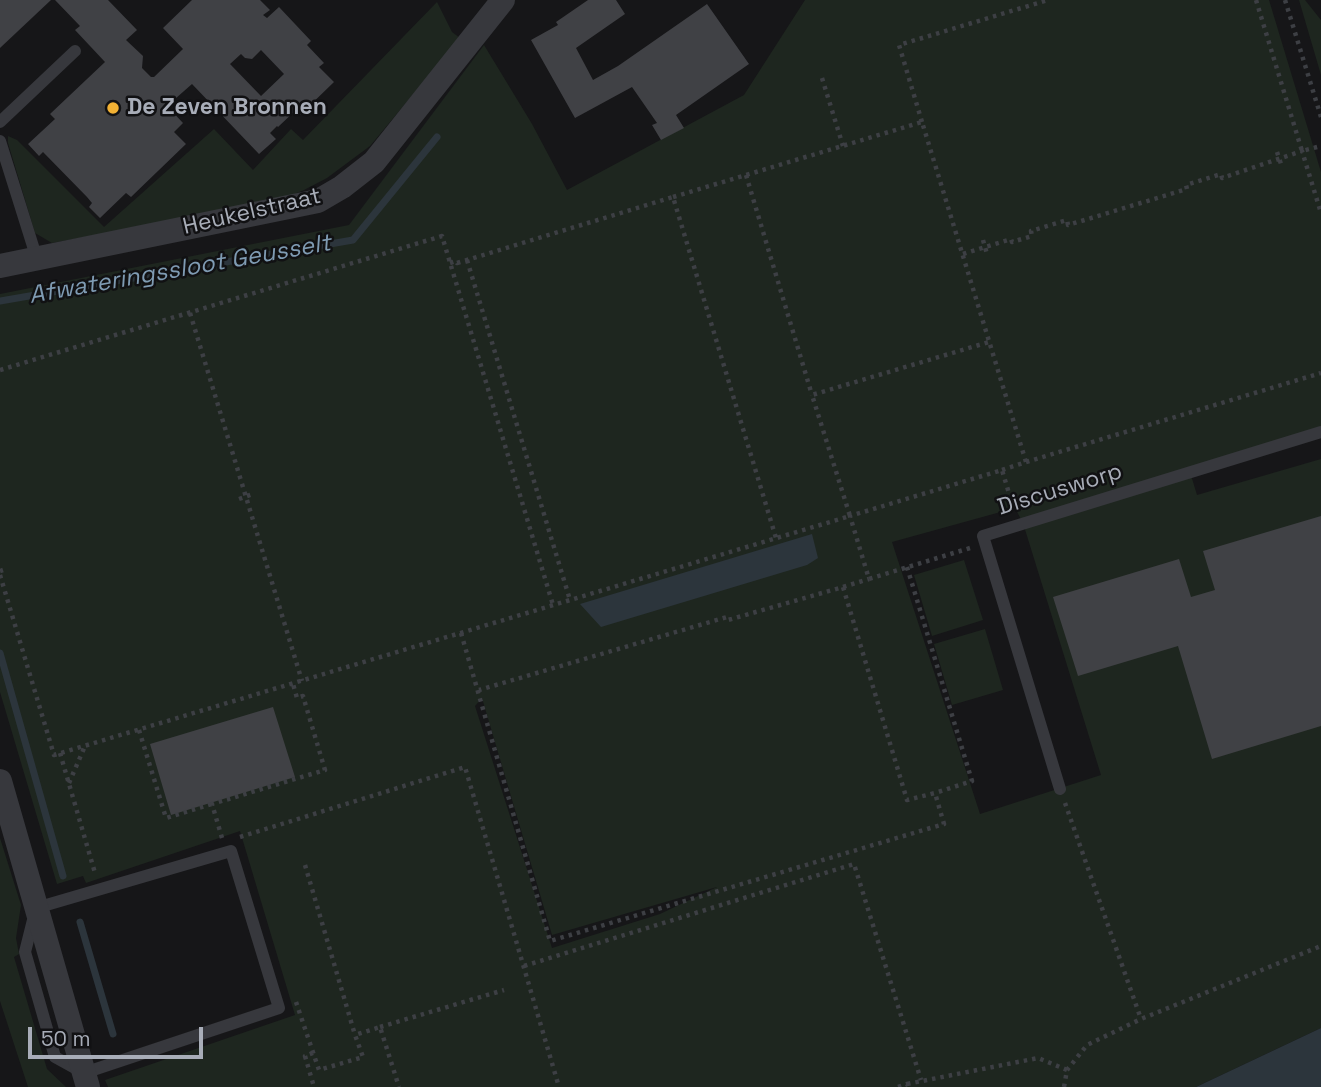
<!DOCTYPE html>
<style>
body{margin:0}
#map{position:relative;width:1321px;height:1087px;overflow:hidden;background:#161618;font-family:"Space Grotesk",sans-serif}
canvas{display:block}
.scale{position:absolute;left:28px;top:1027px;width:175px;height:32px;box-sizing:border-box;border:4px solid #a8adb8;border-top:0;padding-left:9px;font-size:21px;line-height:24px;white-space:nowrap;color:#a8adb8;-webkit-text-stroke:5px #111113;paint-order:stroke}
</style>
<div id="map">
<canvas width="1321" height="1087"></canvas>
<div class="scale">50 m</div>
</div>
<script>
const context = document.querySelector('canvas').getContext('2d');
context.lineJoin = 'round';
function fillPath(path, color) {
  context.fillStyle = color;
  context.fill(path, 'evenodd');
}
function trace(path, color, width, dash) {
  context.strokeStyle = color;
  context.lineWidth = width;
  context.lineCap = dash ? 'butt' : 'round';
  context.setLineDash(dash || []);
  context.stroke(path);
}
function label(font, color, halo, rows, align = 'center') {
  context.font = font + ' "Space Grotesk",sans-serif';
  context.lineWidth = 5;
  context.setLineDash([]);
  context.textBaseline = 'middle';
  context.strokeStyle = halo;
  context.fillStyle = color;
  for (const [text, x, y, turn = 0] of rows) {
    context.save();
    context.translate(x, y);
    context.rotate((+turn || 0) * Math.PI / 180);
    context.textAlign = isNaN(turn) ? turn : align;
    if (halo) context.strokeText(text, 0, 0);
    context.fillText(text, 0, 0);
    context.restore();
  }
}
fillPath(new Path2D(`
 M 805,0 L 1269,0 L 1321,172 L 1321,431 L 1190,472 L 1197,495 L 1321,459 L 1321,1028 L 1196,1087 L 108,1087 L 105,1080 L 295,1015 L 240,831 L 86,883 L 83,876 L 57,884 L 0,692 L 0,294 L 349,225 L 484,45 L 532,124 L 567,190 L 744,95 ZM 1015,508 L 1023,523 L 1101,775 L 980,814 L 892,542 ZM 482,698 L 552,935 L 717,887 L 660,914 L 552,948 L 475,706 Z
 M 1299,0 L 1305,0 L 1321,20 L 1321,75 Z
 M 437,2 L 452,32 L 460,38 L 370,146 L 327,178 L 304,190 L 273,203 L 52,243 L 35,233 L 8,143 L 8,136 L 17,140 L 104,227 L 214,129 L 253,170 L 291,129 L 303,140 Z
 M 964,560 L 983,620 L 932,636 L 914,575 Z
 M 985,629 L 1003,690 L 952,705 L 934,644 Z
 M 0,838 L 21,905 L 16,938 L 19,954 L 14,957 L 47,1069 L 66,1087 L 28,1087 L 0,1001 Z`), '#1e261f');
fillPath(new Path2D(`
 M 812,534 L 818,558 L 807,565 L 601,627 L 580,604 Z
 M 1321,1028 L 1321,1087 L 1196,1087 Z`), '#2c353c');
trace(new Path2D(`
 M 0,301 L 353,240 L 437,137
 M 0,653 L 63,876
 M 80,922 L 113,1034`), '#2c353c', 7);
fillPath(new Path2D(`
 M 0,0 L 51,0 L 0,48 Z
 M 55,0 L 108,0 L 137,30 L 126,40 L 143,56 L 142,68 L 151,77 L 154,77 L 183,49 L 163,28 L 192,0 L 260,0 L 270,10 L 263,15 L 267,18 L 279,7 L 311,41 L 307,45 L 324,63 L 319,67 L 334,82 L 300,115 L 296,110 L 278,127 L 277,126 L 270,133 L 276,139 L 259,154 L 192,84 L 167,106 L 183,123 L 174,132 L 186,144 L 131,197 L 126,193 L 100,218 L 89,207 L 92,203 L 87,197 L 43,152 L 39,156 L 28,144 L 55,119 L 50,114 L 105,62 L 75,30 L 80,26 ZM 261,50 L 284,74 L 261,96 L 230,64 L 241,54 L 245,58 L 252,59 Z
 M 588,0 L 616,0 L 625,14 L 576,48 L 593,80 L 618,66 L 707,4 L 749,64 L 676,115 L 684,128 L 661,140 L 652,125 L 657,123 L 632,87 L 575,118 L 531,40 L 558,25 L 556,22 Z
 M 1321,516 L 1321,726 L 1212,759 L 1178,646 L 1078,676 L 1053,597 L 1179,559 L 1191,597 L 1215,590 L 1203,551 Z
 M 273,707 L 295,777 L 171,815 L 150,744 Z`), '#404145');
trace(new Path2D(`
 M 1256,0 L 1302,151 L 1321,146
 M 1285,0 L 1321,117
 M 822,78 L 843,146
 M 922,122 L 899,45 L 1048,0
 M 1277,152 L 1281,164
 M 746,175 L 812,395
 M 673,197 L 922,122 L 1026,462 L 1002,470
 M 983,240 L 987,254
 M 963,254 L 1011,239 L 1012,242 L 1032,236 L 1031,231 L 1067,220 L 1068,225 L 1187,189 L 1186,185 L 1221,174 L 1222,178 L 1302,151 L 1321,213
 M 467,260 L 570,600
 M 450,263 L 456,261 L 457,263 L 673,197 L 776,538
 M 190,313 L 302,681
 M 0,370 L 442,236 L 553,605
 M 1026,462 L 1321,373
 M 239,499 L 253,494
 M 970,548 L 869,579 L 850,516 L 1002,470 L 1014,510
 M 907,567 L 972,781 L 935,793
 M 0,571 L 3,570
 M 0,575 L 54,755 L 850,516 L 812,395 L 989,342
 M 843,587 L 869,579
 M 461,633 L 550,941 L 944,824 L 935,793 L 907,800 L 843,587 L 728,620 L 727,617 L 479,690
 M 139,730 L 166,818 L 212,804
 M 60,753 L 95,873
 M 69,783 L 85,746
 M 1065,803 L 1141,1019
 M 240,837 L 465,767 L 559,1087
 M 222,838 L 212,804 L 325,770 L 303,696 L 297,698 L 293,684
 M 305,865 L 355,1035
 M 524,966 L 854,864 L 921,1080
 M 296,1002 L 319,1070 L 363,1057 L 355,1035 L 380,1027 L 399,1087
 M 380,1027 L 504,990
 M 313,1053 L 305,1056 L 314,1087
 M 907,1084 L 1038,1058 L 1067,1070
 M 898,1087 L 907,1084 L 908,1086
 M 1064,1087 L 1067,1070 L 1087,1045 L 1141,1019 L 1321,946`), '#3d3f44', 4.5, [3.5, 5]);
trace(new Path2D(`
 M 0,122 L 75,51
 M 0,141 L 37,259
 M 1060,789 L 983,536 L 1321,432
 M 231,851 L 279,1008 L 84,1073 L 55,1057 L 25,952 L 36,908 Z`), '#37383d', 12);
trace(new Path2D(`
 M 0,266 L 318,201 L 342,187 L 374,162 L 503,0
 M 0,781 L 88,1087`), '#37383d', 24);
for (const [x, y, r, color] of [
 [113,108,7,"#f2b134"]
]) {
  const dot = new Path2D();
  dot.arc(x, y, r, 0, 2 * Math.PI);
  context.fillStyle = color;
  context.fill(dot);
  trace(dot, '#111113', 2.5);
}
label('bold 23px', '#a8adb8', '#111113', [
 ["De Zeven Bronnen",127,108]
], 'left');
label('23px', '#a8adb8', '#111113', [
 ["Heukelstraat",252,212,-13],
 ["Discusworp",1060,490,-17]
]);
label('italic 24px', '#7f9bb3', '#111113', [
 ["Afwateringssloot Geusselt",180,270,-10]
]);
</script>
